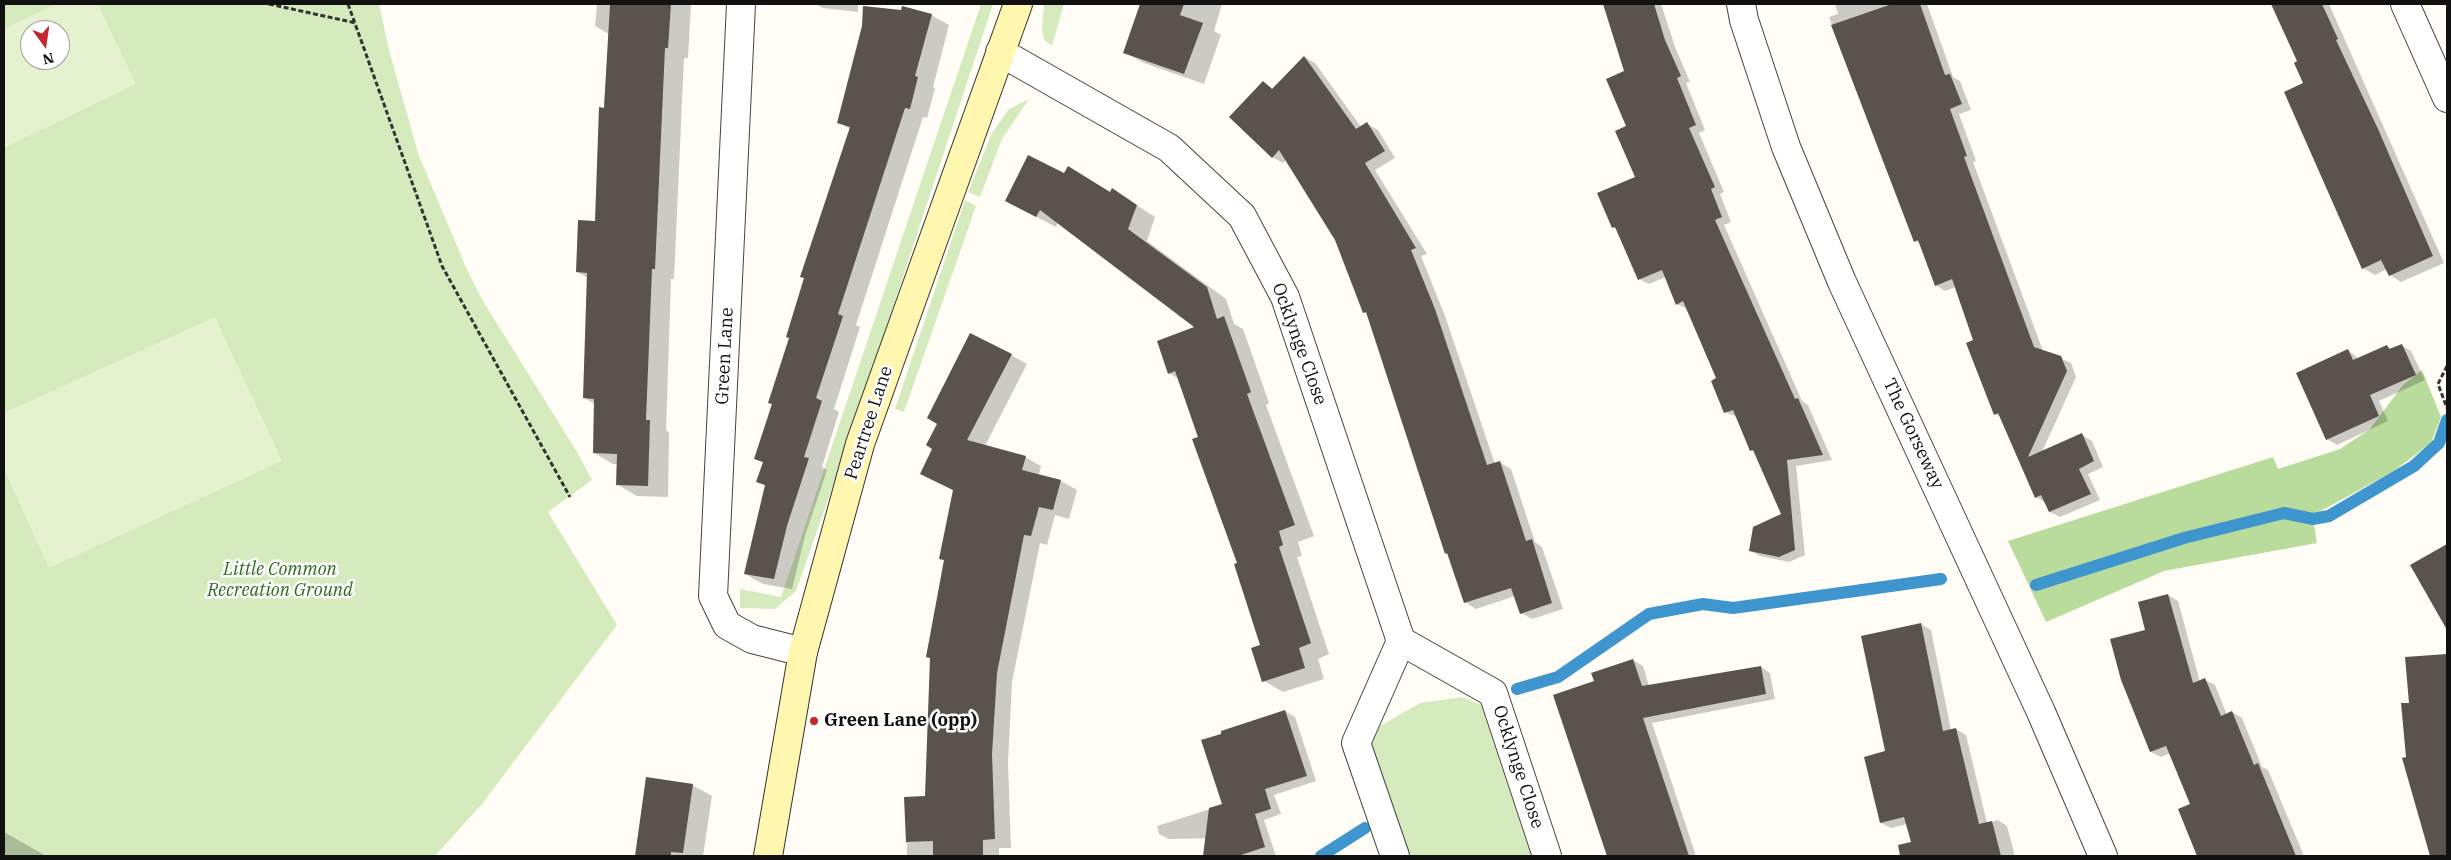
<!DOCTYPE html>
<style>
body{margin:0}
#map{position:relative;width:2451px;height:860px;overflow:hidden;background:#fffdf5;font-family:"IBM Plex Serif",serif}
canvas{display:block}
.frame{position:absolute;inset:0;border:5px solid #111;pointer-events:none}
.north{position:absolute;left:20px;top:20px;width:50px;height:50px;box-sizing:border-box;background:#fff;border:1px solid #a0a0a0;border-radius:50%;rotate:166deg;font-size:14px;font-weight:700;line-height:20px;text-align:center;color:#111}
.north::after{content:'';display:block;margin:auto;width:18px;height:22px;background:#c4262e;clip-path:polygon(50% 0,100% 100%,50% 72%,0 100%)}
</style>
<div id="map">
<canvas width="2451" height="860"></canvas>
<div class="frame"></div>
<div class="north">N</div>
</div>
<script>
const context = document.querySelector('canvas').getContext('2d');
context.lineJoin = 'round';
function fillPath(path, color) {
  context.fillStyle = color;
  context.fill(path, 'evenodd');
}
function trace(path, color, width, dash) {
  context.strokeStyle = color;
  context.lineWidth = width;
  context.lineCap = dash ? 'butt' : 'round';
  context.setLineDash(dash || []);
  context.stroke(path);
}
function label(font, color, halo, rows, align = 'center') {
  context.font = font + ' "IBM Plex Serif",serif';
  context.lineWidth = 5;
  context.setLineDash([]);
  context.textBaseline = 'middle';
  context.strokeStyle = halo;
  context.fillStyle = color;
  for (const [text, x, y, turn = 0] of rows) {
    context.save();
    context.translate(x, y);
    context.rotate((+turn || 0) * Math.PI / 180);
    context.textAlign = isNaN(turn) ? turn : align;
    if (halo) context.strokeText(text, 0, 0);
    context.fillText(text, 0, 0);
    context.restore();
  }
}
fillPath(new Path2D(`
 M 4,4 L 379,4 L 389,50 L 419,156 L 468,272 L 483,301 L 577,452 L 592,480 L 548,512 L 617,625 L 482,804 L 435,856 L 4,856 ZM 30,30 L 60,30 L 60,60 L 30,60 Z
 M 981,4 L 993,4 L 850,437 L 796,591 L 775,609 L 740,608 L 740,589 L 781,597 Z
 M 1044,4 L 1064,4 L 1052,46 L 1044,40 L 1042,26 Z
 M 1029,99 L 1002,139 L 980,197 L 968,192 L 992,133 L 1009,109 Z
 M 965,200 L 976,206 L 904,412 L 895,409 Z
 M 1462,697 L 1481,705 L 1531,856 L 1410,856 L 1371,743 L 1380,726 L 1420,703 Z`), '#d5ebbd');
fillPath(new Path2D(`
 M 2422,370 L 2441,417 L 2431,443 L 2392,472 L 2319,512 L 2312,513 L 2317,543 L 2164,571 L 2046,622 L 2008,541 L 2273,457 L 2278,469 L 2340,449 L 2370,429 L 2403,385 Z`), '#b9dc9c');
fillPath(new Path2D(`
 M 56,4 L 98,4 L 136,84 L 4,148 L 4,29 ZM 30,30 L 60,30 L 60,60 L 30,60 Z
 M 215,317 L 282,461 L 49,568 L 4,469 L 4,413 Z`), '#e6f2cf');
fillPath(new Path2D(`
 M 597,4 L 691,4 L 688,58 L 684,58 L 674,279 L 671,279 L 666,430 L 669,433 L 668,497 L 637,496 L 618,485 L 618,464 L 613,464 L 594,453 L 595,404 L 584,398 L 588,278 L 577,272 L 596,222 L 609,34 L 595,26 Z
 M 815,4 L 858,4 L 858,12 L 823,8 Z
 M 1142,4 L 1222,4 L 1214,31 L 1221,35 L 1204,84 L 1144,63 L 1124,52 Z
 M 1604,4 L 1661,4 L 1675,47 L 1690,82 L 1686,83 L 1705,130 L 1699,133 L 1724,192 L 1720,194 L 1731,222 L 1724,225 L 1802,401 L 1808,405 L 1832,460 L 1796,466 L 1805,555 L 1789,562 L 1760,556 L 1751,551 L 1782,515 L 1756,453 L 1751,450 L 1737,417 L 1725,412 L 1718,379 L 1687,309 L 1677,304 L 1666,277 L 1649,284 L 1639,279 L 1618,230 L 1613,227 L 1637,178 L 1628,127 L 1626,72 Z
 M 1835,4 L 1927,4 L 1953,77 L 1960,81 L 1971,110 L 1959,114 L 1976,161 L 1973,162 L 2043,351 L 2071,363 L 2076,377 L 2042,452 L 2082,435 L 2092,441 L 2103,467 L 2088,474 L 2100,500 L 2060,517 L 2050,512 L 2046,503 L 2036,497 L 2001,417 L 1995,414 L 1975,341 L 1956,287 L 1945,291 L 1936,285 L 1921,244 L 1915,241 L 1829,17 L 1838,14 Z
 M 2272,4 L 2329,4 L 2444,263 L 2401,282 L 2390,275 L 2387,269 L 2375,275 L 2363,268 L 2299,62 Z
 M 931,15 L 949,25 L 933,87 L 935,88 L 927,118 L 923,117 L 856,325 L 860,327 L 834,409 L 839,412 L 822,467 L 827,470 L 805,536 L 792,589 L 763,584 L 745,574 L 766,486 L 758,481 L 764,463 L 756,459 L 850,129 L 838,122 Z
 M 1304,57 L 1315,63 L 1361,127 L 1367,124 L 1378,130 L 1395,158 L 1375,170 L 1427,254 L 1421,256 L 1445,316 L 1495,464 L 1499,462 L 1511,469 L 1535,542 L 1542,547 L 1563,609 L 1532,619 L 1521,613 L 1515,596 L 1476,609 L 1465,602 L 1449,554 L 1446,553 L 1368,315 L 1364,312 L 1336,240 L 1286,160 L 1283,163 L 1272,157 L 1264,83 L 1274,89 Z
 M 1065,175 L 1111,193 L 1113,190 L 1155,217 L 1147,241 L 1226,299 L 1234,324 L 1243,329 L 1269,403 L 1266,405 L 1314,536 L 1298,542 L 1302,556 L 1297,557 L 1329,654 L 1318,659 L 1324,679 L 1283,692 L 1264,681 L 1262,646 L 1239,564 L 1179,379 L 1169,373 L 1197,327 L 1058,222 L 1056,227 L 1006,201 Z
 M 2401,345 L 2411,351 L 2425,380 L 2379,401 L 2388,421 L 2337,445 L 2327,439 L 2348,350 L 2359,359 L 2387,346 L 2392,349 Z
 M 1011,355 L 1027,364 L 985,446 L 1025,457 L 1041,466 L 1039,475 L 1061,481 L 1077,490 L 1069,519 L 1055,515 L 1047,545 L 1040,543 L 1012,682 L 1008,763 L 1011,848 L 999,848 L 999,856 L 907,856 L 906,798 L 926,798 L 931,659 L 927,657 L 945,561 L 941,559 L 955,491 L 921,474 Z
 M 2447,545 L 2447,628 L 2412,566 Z
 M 2168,595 L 2178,601 L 2200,682 L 2205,680 L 2215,685 L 2227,715 L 2232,712 L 2242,718 L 2262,767 L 2268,770 L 2304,856 L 2198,856 L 2179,809 L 2192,805 L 2170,753 L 2161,757 L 2151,752 L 2122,680 L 2147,630 L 2139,603 Z
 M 1921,624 L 1931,630 L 1951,730 L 1956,729 L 1966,735 L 1987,823 L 1998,820 L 2007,826 L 2015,856 L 1916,856 L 1907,824 L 1891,828 L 1881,823 L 1887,752 Z
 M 2447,655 L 2447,839 L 2439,842 L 2408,758 L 2410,704 L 2406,658 Z
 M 1633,660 L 1643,666 L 1649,686 L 1761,667 L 1770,673 L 1775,699 L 1652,723 L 1696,856 L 1607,856 L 1554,696 L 1596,682 Z
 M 1285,711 L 1295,717 L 1316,781 L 1274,795 L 1281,814 L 1264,820 L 1276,856 L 1232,856 L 1229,838 L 1169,839 L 1159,834 L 1157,826 L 1223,805 Z
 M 647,779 L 692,785 L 712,796 L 703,856 L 636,856 Z
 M 4,832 L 46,856 L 4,856 Z`), '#0003');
trace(new Path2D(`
 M 2036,585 L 2184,538 L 2284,513 L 2313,519 L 2329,516 L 2414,466 L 2439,443 L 2447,420
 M 1517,689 L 1558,677 L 1649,614 L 1703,604 L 1733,608 L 1941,579
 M 1321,856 L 1365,828`), '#3f96cf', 12);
fillPath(new Path2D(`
 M 610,4 L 671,4 L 668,48 L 665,48 L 655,269 L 652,269 L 646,420 L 650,420 L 648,486 L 616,485 L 617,454 L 593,453 L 594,399 L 583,398 L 587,273 L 576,272 L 578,220 L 595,221 L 599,107 L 604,108 Z
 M 1140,4 L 1184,4 L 1180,15 L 1203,23 L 1184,74 L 1123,53 Z
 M 1603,4 L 1654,4 L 1665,40 L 1681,76 L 1677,78 L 1696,125 L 1689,128 L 1715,187 L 1711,189 L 1722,217 L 1715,220 L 1795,399 L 1798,398 L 1823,455 L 1787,460 L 1795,550 L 1779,557 L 1749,551 L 1753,527 L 1781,514 L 1753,450 L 1750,451 L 1733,410 L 1724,413 L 1711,381 L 1716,378 L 1683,301 L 1676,305 L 1662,270 L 1638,280 L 1615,227 L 1612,228 L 1597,193 L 1635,177 L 1615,131 L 1626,126 L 1606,79 L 1624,71 Z
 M 1892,4 L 1920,4 L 1945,75 L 1950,74 L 1962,104 L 1950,109 L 1967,156 L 1964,157 L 2034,347 L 2061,356 L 2067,371 L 2028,457 L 2082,433 L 2094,461 L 2079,469 L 2091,494 L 2049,512 L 2041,495 L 2035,498 L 1998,413 L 1994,415 L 1966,343 L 1973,340 L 1952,279 L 1935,286 L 1918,240 L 1914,242 L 1831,25 Z
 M 2271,4 L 2322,4 L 2338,39 L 2336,40 L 2378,129 L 2433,256 L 2389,276 L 2381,260 L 2362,269 L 2284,92 L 2303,83 L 2294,63 L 2297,61 Z
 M 863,6 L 901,10 L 902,6 L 932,14 L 915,76 L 918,77 L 910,109 L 905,108 L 838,314 L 843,316 L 816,398 L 822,401 L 804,457 L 809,458 L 787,526 L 774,579 L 744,574 L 765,485 L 756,482 L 763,462 L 754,459 L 772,404 L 768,403 L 789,338 L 786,337 L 804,278 L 800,277 L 850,127 L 837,123 L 862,26 Z
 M 1304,56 L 1356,129 L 1367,122 L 1385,151 L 1365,163 L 1416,248 L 1411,250 L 1435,309 L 1487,465 L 1500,461 L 1526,541 L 1532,539 L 1552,603 L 1520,614 L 1511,588 L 1464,603 L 1447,553 L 1445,554 L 1366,312 L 1363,313 L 1335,240 L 1279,150 L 1272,158 L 1229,117 L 1263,81 L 1272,89 Z
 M 1028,155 L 1064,173 L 1068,166 L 1110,192 L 1112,188 L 1137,205 L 1128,229 L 1207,287 L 1217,319 L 1224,316 L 1251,392 L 1247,394 L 1295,525 L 1279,531 L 1283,545 L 1279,547 L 1311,643 L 1299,648 L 1305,668 L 1262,682 L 1251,648 L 1260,645 L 1234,564 L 1237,563 L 1192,439 L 1198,437 L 1175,371 L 1168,374 L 1157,341 L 1194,327 L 1040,210 L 1036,217 L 1005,201 Z
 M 970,333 L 1012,354 L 967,440 L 1026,456 L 1022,470 L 1061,480 L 1053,510 L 1039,507 L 1031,536 L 1024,535 L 997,673 L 992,754 L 995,839 L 983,840 L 983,856 L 933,856 L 933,841 L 906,842 L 904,797 L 925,796 L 930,658 L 926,657 L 944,560 L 939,559 L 953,490 L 920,474 L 932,449 L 926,445 L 937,424 L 927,418 Z
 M 2402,344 L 2416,375 L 2370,395 L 2379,416 L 2326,440 L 2296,373 L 2348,349 L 2353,360 L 2387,345 L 2389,349 Z
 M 2447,544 L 2447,630 L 2410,565 Z
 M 2168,594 L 2193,683 L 2205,678 L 2221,716 L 2232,711 L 2254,765 L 2258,763 L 2296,856 L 2197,856 L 2178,809 L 2190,804 L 2166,746 L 2150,752 L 2121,680 L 2110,639 L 2145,630 L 2138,602 Z
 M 1921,623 L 1943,731 L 1956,728 L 1979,824 L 1992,821 L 2001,856 L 1900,856 L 1898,845 L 1911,842 L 1904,817 L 1880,823 L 1864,757 L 1885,751 L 1861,636 Z
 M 2447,654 L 2447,856 L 2430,856 L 2402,758 L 2406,757 L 2401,703 L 2409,703 L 2405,657 Z
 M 1633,659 L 1642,686 L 1761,666 L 1766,694 L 1643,718 L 1689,856 L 1607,856 L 1553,695 L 1594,681 L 1591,673 Z
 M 1285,710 L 1307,776 L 1265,789 L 1271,809 L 1255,814 L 1265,847 L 1238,856 L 1203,856 L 1209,808 L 1222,804 L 1201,740 L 1221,734 L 1221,731 Z
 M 646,777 L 693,784 L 683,853 L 671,852 L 671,856 L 635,856 Z`), '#5a524d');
const street = new Path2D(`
 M 741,4 L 713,596 L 727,625 L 752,639 L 803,652
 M 1741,4 L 1744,20 L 1786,147 L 1842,282 L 2041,712 L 2103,856
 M 2405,4 L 2447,98
 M 1000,52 L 1169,148 L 1242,216 L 1285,297 L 1401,641 L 1356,743 L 1395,856
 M 1401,641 L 1493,693 L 1547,856`);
const secondary = new Path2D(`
 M 768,856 L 803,652 L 860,444 L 1018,4`);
trace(street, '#444', 30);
trace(secondary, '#333', 30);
trace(new Path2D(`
 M 269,4 L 356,23
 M 348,4 L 442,266 L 570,497
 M 2447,366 L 2438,384 L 2447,408`), '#333', 3, [5, 2.5]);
trace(street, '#fff', 28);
trace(secondary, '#fff6b0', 28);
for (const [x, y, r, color] of [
 [814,721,5,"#c4262e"]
]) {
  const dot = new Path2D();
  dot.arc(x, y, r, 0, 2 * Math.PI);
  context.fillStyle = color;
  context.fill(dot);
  trace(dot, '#fff', 2);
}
label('18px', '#111', '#fff', [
 ["Ocklynge Close",1299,344,70],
 ["Green Lane",725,356,-87],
 ["Peartree Lane",869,423,-72],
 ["The Gorseway",1913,434,65],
 ["Ocklynge Close",1518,767,72]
]);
label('italic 18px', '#2f6b1f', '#fff', [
 ["Little Common",280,570],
 ["Recreation Ground",280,591]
]);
label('bold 18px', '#111', '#fff', [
 ["Green Lane (opp)",824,721]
], 'left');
</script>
